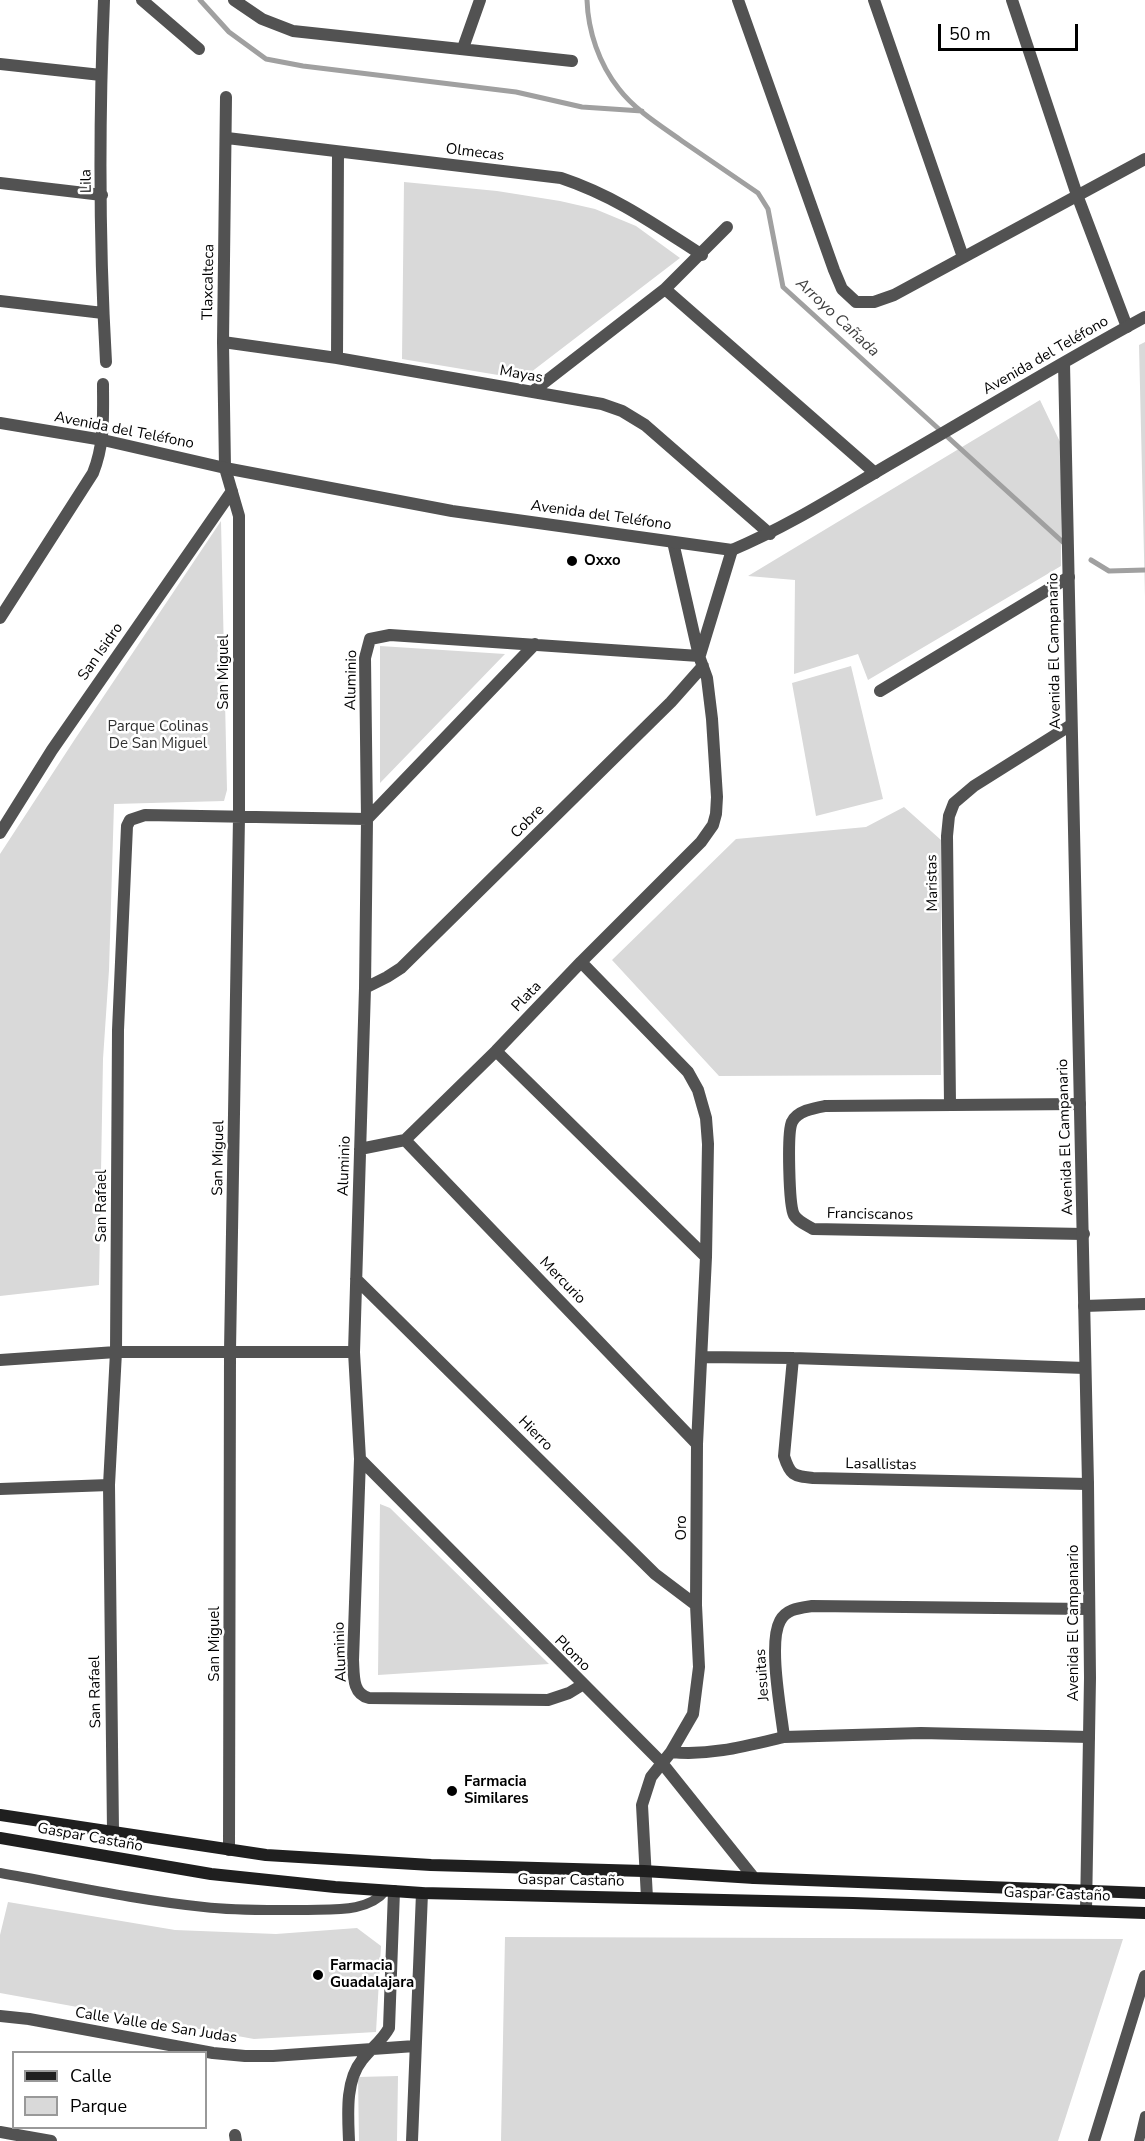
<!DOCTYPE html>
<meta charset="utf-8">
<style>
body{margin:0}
#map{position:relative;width:1145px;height:2141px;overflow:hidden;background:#fff;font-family:"Nunito Sans",sans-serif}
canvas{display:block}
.legend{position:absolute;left:12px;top:2051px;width:195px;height:78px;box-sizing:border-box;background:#fff;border:2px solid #999;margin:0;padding:8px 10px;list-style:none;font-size:18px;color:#000}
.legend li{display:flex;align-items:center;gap:12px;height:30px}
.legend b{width:30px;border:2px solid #999}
.scale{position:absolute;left:938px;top:24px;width:140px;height:27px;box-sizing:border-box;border:3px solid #000;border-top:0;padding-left:8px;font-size:18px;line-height:21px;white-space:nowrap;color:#000;-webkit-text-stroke:4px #fff;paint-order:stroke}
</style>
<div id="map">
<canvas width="1145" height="2141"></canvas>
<ul class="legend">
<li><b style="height:8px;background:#1f1f1f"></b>Calle</li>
<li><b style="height:16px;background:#d9d9d9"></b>Parque</li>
</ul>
<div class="scale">50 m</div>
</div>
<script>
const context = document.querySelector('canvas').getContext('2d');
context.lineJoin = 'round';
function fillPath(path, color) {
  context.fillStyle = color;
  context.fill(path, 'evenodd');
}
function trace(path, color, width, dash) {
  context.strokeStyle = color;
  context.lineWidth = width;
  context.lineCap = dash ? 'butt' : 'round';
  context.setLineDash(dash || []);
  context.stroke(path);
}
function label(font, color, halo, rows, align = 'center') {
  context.font = font + ' "Nunito Sans",sans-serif';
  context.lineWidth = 5;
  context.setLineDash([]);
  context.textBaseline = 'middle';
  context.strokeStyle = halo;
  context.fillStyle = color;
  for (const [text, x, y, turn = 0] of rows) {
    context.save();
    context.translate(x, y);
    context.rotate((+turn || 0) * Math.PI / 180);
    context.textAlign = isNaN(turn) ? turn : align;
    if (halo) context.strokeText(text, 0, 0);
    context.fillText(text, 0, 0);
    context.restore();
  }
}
fillPath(new Path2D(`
 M 404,182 L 497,191 L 560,201 L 595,209 L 636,226 L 680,258 L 522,379 L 402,359 Z
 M 1145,342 L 1145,597 L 1139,345 Z
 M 1040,400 L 1061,444 L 1061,566 L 868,680 L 858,654 L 794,674 L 795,580 L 748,576 Z
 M 221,521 L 227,790 L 224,801 L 114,804 L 109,970 L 103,1059 L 99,1285 L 0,1296 L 0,854 L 75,739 Z
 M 380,646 L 505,654 L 380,783 Z
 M 851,666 L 883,799 L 816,816 L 792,683 Z
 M 904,807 L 941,840 L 941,1075 L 719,1076 L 612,960 L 736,839 L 866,827 Z
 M 380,1504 L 390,1508 L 549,1664 L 378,1675 Z
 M 8,1902 L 175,1930 L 276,1934 L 357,1928 L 381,1946 L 376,2032 L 254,2039 L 0,1993 L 0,1935 Z
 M 505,1937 L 1123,1939 L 1058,2141 L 501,2141 Z
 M 398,2076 L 397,2141 L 359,2141 L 358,2077 Z`), '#d9d9d9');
trace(new Path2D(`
 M 200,0 L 229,32 L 266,59 L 303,66 L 516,92 L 582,107 L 642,111
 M 587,0 C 588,31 599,64 619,89 C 635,110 661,126 682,141 C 708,159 733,176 758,193 L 768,209 L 783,287 L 1065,544
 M 1091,560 L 1109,571 L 1145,570`), '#a0a0a0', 5);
trace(new Path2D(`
 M 0,1873 C 68,1885 135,1900 204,1907 C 237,1911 271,1910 305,1910 C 332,1909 368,1913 386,1890
 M 1139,2141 L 1145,2116`), '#525252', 10);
trace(new Path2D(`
 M 104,0 C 99,120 99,242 106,362
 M 142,0 L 199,49
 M 234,0 L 262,19 L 293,31 L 572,61
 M 738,0 L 834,270 L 842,289 L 856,302 L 874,302 L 894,295 L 1145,159
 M 874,0 L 963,257
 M 1012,0 L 1077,195 L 1127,327
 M 463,48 L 480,0
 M 0,64 L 101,75
 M 226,97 L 223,342 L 225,468 L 239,516 L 239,817 L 230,1351 L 229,1850
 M 227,138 L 561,178 C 615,196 654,224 702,255
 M 0,183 L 102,195
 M 665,289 L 875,473
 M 0,301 L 103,313
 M 223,342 L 337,358 L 602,404 L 622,411 L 645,425 L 770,534
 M 337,358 L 338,152
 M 532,392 L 665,289 L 727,227
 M 0,618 L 93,473 C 105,443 103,416 103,384
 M 700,655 L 732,550
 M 880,691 L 1069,577
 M 0,833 L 52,750 L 232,491
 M 581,962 L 688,1072 L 698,1090 L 706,1118 L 708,1144 L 706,1257 L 697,1444 L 696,1605 L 699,1667 L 693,1714 L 671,1752 L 651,1777 L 642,1805 L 647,1898
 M 365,988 L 387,977 L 401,968 L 671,702 L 703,666
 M 496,1051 L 706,1257
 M 950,1104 L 947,836 L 949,816 L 954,803 L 974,786 L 1071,725
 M 1080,1104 L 825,1106 C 814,1108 797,1111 792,1122 C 787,1132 789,1206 794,1215 C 798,1222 807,1225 813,1229 L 1084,1234
 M 405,1140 L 697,1444
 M 360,1149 L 405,1140 L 496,1051 L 581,962 L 701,842 L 713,825 L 716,814 L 717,797 L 712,719 L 707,678 L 699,656 L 673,542
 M 356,1279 L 655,1574 L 696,1605
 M 1084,1306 L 1145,1304
 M 702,1357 L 793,1358 L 1085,1368
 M 793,1358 L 784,1456 C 790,1475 793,1476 813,1478 L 1088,1484
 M 0,1360 L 116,1352 L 354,1352
 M 360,1459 L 662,1763 L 754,1878
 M 0,1489 L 109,1485
 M 582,1685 L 569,1693 L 548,1700 L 369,1698 C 352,1694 354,1675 353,1660 L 360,1459 L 354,1352 L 365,988 L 367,819 L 365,658 L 370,639 L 390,635 L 699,656
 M 1089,1737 L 921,1733 L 784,1737 C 781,1711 768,1643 780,1621 C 786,1609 799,1608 812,1606 L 1089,1609
 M 671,1752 C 710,1756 746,1746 784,1737
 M 113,1831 L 109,1485 L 116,1352 L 118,1030 L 127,826 L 130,820 L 145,815 L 367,819 L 535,644
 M 0,2016 L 29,2019 L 213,2053 L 245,2056 L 273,2056 L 415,2046
 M 0,2132 L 51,2141
 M 235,2135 L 236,2141
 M 349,2141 C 348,2115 345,2081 362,2060 C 371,2048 382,2041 389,2028 L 394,1891
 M 412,2141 L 422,1893
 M 1094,2141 L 1145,1976`), '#525252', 12);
trace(new Path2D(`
 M 1064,363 L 1088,1484 L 1090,1678 L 1086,1911
 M 0,423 L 103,440 L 225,468 L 452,511 L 732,550 C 787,527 837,495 888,465 C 973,416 1058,364 1145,317`), '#525252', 12);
trace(new Path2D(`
 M 0,1815 L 266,1855 L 431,1865 L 644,1871 L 754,1878 L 1145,1893
 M 0,1838 L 211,1874 L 335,1887 L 422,1893 L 853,1903 L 1145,1913`), '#1f1f1f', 12);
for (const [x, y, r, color] of [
 [572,561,6,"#000"],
 [452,1791,6,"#000"],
 [318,1975,6,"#000"]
]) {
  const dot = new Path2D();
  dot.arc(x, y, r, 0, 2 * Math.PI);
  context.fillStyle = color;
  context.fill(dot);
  trace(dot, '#fff', 2);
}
label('15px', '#000', '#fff', [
 ["Olmecas",475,153,7],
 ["Lila",87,181,-91],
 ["Tlaxcalteca",209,282,-89],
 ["Avenida del Teléfono",1046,356,-30],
 ["Mayas",521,375,10],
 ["Avenida del Teléfono",124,431,11],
 ["Avenida del Teléfono",601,516,8],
 ["Avenida El Campanario",1055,651,-91],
 ["San Isidro",101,652,-55],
 ["San Miguel",224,672,-90],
 ["Aluminio",352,680,-89],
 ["Cobre",528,822,-45],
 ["Maristas",933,883,-91],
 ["Plata",527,997,-46],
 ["Avenida El Campanario",1066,1137,-92],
 ["San Miguel",219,1158,-89],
 ["Aluminio",345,1166,-88],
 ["San Rafael",102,1206,-90],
 ["Franciscanos",870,1215,1],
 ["Mercurio",562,1281,46],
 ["Hierro",535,1434,45],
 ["Lasallistas",881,1465,1],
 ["Oro",682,1528,-90],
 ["Avenida El Campanario",1074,1623,-90],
 ["San Miguel",215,1644,-90],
 ["Aluminio",341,1652,-92],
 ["Plomo",572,1654,45],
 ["Jesuitas",763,1675,-94],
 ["San Rafael",96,1692,-91],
 ["Gaspar Castaño",90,1838,10],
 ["Gaspar Castaño",571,1881,1],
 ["Gaspar Castaño",1057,1895,2],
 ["Calle Valle de San Judas",156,2026,9]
]);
label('bold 15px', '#000', '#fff', [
 ["Oxxo",584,561],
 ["Farmacia",464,1782],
 ["Similares",464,1799],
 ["Farmacia",330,1966],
 ["Guadalajara",330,1983]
], 'left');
label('15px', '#303030', '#fff', [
 ["Parque Colinas",158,727],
 ["De San Miguel",158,744]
]);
label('italic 16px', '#414141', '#fff', [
 ["Arroyo Cañada",837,318,43]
]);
</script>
